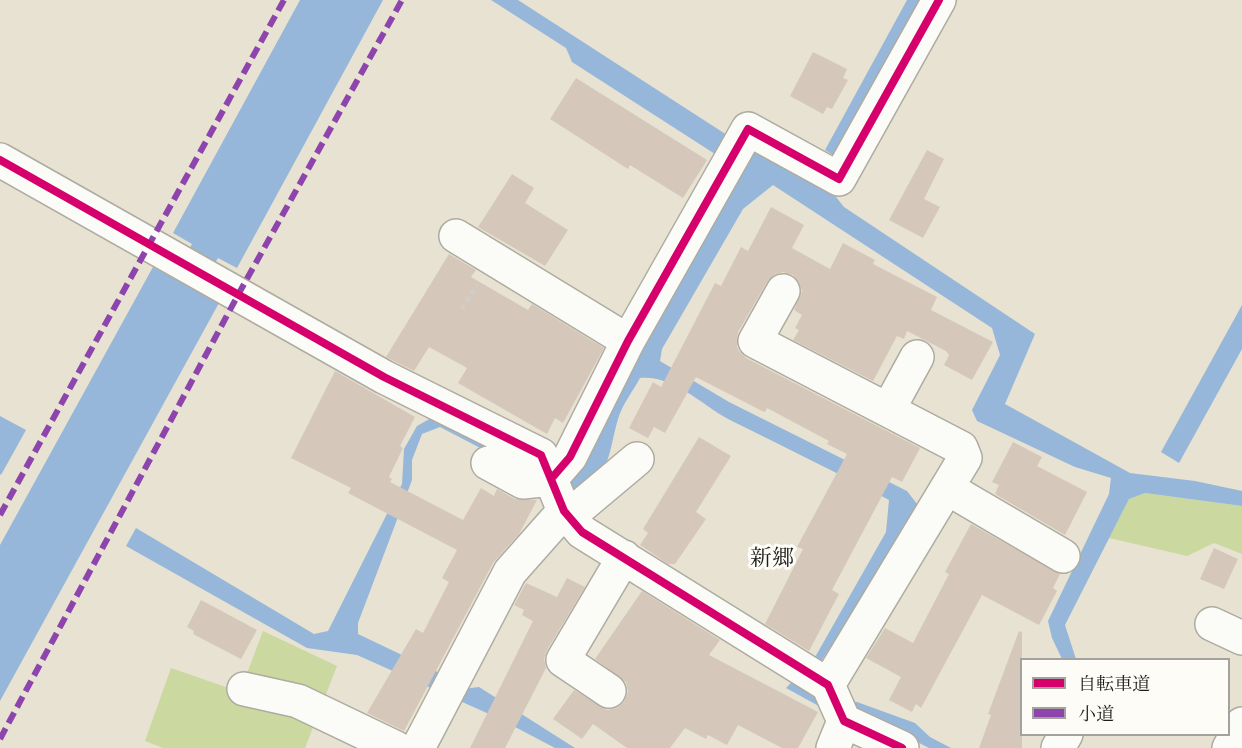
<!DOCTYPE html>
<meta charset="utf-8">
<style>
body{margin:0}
#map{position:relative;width:1242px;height:748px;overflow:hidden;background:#e7e2d1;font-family:Vollkorn,"Noto Serif JP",serif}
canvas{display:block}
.legend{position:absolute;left:1020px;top:658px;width:210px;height:78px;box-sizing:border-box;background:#fdfcf7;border:2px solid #a3a29f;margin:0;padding:8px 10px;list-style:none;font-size:18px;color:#1c1c1c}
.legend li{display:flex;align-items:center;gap:12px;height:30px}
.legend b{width:30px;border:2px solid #a3a29f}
</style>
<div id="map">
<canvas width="1242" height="748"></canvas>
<ul class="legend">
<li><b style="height:8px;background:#d6006c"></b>自転車道</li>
<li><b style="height:8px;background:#8e44ad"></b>小道</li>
</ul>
</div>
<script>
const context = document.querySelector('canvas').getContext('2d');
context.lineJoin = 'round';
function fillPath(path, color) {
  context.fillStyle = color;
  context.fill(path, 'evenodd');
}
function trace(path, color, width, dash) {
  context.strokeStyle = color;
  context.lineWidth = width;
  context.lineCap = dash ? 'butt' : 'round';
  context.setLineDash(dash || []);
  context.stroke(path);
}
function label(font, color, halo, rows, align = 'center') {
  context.font = font + ' Vollkorn,"Noto Serif JP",serif';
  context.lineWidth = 6;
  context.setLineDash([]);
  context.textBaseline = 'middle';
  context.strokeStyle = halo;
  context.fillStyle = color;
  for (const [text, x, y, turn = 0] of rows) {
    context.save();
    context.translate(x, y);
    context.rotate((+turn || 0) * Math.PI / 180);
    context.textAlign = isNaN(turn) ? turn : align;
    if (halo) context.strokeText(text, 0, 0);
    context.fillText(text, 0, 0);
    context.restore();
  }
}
fillPath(new Path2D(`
 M 1145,493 L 1242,506 L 1242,554 L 1214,543 L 1187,556 L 1109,538 L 1129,499 Z
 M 263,631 L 337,666 L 305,748 L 163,748 L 145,741 L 171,668 L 240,692 Z`), '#cbd9a0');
fillPath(new Path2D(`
 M 300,0 L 383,0 L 237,268 L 218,258 L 199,292 L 219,303 L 0,701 L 0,545 L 153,267 L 173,278 L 192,244 L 173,233 Z
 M 491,0 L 518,0 L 727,135 L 715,154 L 572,62 L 566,48 Z
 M 907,0 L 922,0 L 836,157 L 825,150 Z
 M 751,150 L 836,197 L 844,207 L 1035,334 L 1005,404 L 1130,473 L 1195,481 L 1242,491 L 1242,506 L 1145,493 L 1129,499 L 1065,625 L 1076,659 L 1062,659 L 1052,638 L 1048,621 L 1109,494 L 1111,478 L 1075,467 L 977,421 L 972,410 L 1000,355 L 992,328 L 773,185 L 743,209 L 662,349 L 660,361 L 729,402 L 907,491 L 921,509 L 806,684 L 827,699 L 857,702 L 915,723 L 930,737 L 951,748 L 929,748 L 859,712 L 826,710 L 786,688 L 814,659 L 886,532 L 889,500 C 838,473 786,448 734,422 C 704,408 676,375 640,378 C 633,391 622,405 618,419 C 608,453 612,474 577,493 L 524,471 L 440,427 L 422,434 L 412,460 L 412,480 L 358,623 L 358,634 L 446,676 L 463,689 L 479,687 L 575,748 L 555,748 L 498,718 L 357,655 L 307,648 L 126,546 L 136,528 L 314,634 L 328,631 L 402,484 L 404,449 L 417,426 L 440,413 L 527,463 L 594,430 Z
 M 1242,305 L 1242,349 L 1179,463 L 1161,452 Z
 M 0,416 L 26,430 L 1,475 L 0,474 Z`), '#97b7da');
fillPath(new Path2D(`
 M 813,52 L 847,69 L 843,78 L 848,80 L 832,109 L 827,107 L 823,114 L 790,96 Z
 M 576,78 L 707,160 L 683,198 L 630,165 L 628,169 L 550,119 Z
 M 927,150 L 944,159 L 924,199 L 940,207 L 923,238 L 889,220 Z
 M 512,174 L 534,188 L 525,203 L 568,230 L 545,266 L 478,227 Z
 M 771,207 L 804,225 L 792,248 L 830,269 L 843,243 L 875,260 L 873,264 L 937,297 L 931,310 L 993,342 L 972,380 L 944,365 L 949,355 L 946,351 L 907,331 L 904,339 L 897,336 L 873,381 L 793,340 L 799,330 L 795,328 L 802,315 L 794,310 L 802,291 L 799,282 L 793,275 L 783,272 L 774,275 L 767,282 L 738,332 L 737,347 L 739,351 L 746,358 L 920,448 L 902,482 L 892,477 L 832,590 L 839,594 L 809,651 L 765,624 L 803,549 L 797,547 L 847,454 L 827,444 L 829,441 L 767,408 L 765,412 L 762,411 L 696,377 L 665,433 L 654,427 L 648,438 L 629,428 L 653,382 L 661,387 L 715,283 L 721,286 L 741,247 L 748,251 Z
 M 449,254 L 476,270 L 471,277 L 528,310 L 532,304 L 604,348 L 563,423 L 555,418 L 547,434 L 458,383 L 467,368 L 429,347 L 414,371 L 386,357 Z
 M 335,371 L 415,417 L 400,446 L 403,448 L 389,477 L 392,479 L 390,482 L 463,520 L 481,488 L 494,496 L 497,489 L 515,499 L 537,500 L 519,534 L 493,563 L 404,731 L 367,713 L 416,629 L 423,633 L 449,582 L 442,578 L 457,550 L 348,493 L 351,488 L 291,458 Z
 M 699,437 L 731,456 L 696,512 L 706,519 L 675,564 L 668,564 L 640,545 L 648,533 L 643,529 Z
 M 1013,442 L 1042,457 L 1037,466 L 1087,492 L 1065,535 L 995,494 L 999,485 L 992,482 Z
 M 971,524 L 1060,574 L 1053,588 L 1057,591 L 1039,625 L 982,595 L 921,708 L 916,704 L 912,712 L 889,700 L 901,677 L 866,658 L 885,628 L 913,643 L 949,574 L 945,572 Z
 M 1214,548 L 1238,559 L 1224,589 L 1200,579 Z
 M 567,578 L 585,587 L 547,650 L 544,659 L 546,668 L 505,748 L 470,748 L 533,621 L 522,615 L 524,610 L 514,605 L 526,583 L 557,597 Z
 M 642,591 L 720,640 L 709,655 L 818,712 L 798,748 L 782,748 L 738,725 L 727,745 L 708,735 L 706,739 L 685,728 L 670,748 L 627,748 L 593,724 L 582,739 L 553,719 L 574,690 L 607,710 L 617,708 L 624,702 L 628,692 L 626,682 L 595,659 Z
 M 201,600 L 257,630 L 241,659 L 193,634 L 194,631 L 187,627 Z
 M 1019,631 L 1022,632 L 1022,748 L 979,748 L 991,715 L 988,714 Z`), '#d5c8bb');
const minor = new Path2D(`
 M 0,160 L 384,377 L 541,455 L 564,511 L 582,532 L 828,685 L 844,721 L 902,748
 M 456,236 L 628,341
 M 783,291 L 755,341 L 961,448 L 965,458 L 828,685
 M 888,410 L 917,357
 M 488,463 L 523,482 L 551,479 L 570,457 L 628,341 L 748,129 L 839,179 L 939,0
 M 947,488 L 1063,556
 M 569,516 L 637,459
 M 1212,624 L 1242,638
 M 244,689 L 298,701 L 396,748
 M 609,691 L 563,660 L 624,557
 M 418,748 L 510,572 L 564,511
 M 833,748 L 844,721
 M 1058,748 L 1066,734
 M 1229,748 L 1242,724`);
trace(minor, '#aeaba0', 36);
trace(new Path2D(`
 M 462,309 L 477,285`), '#d0cfcb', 4, [4.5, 4.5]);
trace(minor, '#fbfbf8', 33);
trace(new Path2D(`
 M 0,515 L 284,0
 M 0,739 L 238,295 L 402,0`), '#8e44ad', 6, [12, 6]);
trace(new Path2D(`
 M 0,160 L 384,377 L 541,455 L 564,511 L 582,532 L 828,685 L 844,721 L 902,748
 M 551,479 L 570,457 L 628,341 L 748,129 L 839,179 L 939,0`), '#d6006c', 8);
label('22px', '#1c1c1c', '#fdfcf7', [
 ["新郷",772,561]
]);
</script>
